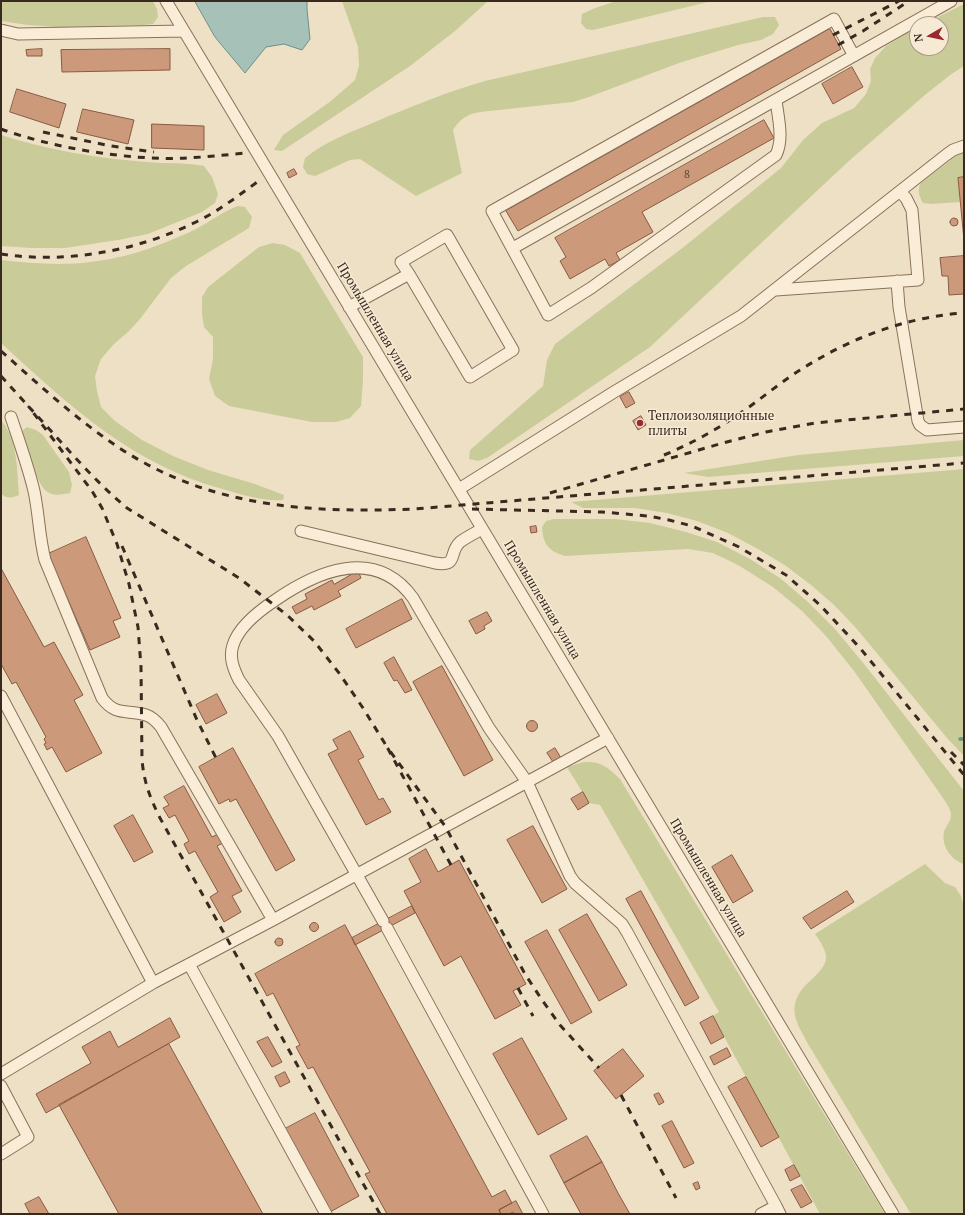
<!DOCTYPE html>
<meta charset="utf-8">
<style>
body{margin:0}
#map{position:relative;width:965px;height:1215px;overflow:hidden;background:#eee0c5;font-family:"PT Serif",serif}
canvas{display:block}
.frame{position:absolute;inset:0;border:2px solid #392a1f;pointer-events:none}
.north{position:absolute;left:909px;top:16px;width:40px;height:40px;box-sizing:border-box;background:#f6ead4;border:1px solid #aa9d8c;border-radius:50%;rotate:261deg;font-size:11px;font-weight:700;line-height:16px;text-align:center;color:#392a1f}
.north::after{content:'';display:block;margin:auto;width:14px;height:18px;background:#982b31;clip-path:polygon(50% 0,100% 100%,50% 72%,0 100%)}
</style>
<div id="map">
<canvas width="965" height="1215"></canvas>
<div class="frame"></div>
<div class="north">N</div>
</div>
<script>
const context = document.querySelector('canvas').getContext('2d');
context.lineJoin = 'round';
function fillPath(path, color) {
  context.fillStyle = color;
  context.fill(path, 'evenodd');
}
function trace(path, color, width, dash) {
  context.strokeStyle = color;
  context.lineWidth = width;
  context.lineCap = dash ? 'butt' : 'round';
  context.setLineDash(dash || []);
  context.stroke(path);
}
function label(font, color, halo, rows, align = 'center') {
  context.font = font + ' "PT Serif",serif';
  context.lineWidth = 3;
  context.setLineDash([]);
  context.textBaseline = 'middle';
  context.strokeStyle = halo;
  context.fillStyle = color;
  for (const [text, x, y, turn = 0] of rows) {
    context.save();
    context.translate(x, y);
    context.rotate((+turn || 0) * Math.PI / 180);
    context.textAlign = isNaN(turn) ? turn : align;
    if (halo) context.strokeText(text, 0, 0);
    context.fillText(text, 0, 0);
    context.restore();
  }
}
fillPath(new Path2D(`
 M 1,1 L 153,1 L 157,9 L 158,17 L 153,24 L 144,25 L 58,27 L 28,25 L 1,21 Z
 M 342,1 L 488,1 L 455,31 L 410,66 L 282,151 L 274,150 L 283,135 L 331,101 L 355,80 L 359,66 L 358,47 Z
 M 617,1 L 712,1 L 593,30 L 586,29 L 581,23 L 582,14 L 595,8 Z
 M 964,4 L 964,66 L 950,75 L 925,95 L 850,160 L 650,347 L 487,458 L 478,461 L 469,459 L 470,450 L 543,386 L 547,360 L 555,344 L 685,246 L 781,168 L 803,140 L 822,123 L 854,108 L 866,94 L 871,81 L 870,69 L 875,58 L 886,46 L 917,27 L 917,48 L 941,48 L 941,24 L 924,24 Z
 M 763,17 L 775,17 L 779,25 L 773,34 L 761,40 L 738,45 L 679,63 L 589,97 L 573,102 L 480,112 C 467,114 460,119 453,130 L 462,173 L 416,196 L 360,159 L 350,160 L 315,176 L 307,174 L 303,167 L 305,158 C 326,141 351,132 375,122 C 412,106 447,92 485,81 Z
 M 1,135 C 48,150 97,158 146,162 C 166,164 184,162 204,166 L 212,177 L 218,194 L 215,203 L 202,212 L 148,234 L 118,240 L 65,248 L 31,248 L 1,246 Z
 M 961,152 L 964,152 L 964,177 L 958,178 L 960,202 L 932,204 L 923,203 C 919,196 917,190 921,183 Z
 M 238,206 L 245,207 L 252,217 L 249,228 L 186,266 L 171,278 L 140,319 L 129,331 L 113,345 L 101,359 L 95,376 L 97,391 L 101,407 L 115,421 L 142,440 L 173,456 L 208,470 L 255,484 L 284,495 L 283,500 C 266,502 243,495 226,490 C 132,465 71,407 1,343 L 1,260 C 30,263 60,266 90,262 C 120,259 151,249 178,237 C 186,234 195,230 203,225 C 215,218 225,211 238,206 Z
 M 273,243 L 285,245 L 300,253 L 363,357 L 363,380 L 361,406 L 350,418 L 336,422 L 312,422 L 229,406 L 215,396 L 209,379 L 213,359 L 213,337 L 204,327 L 202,314 L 202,297 L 208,287 L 259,247 Z
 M 1,420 C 18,440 17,470 19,495 C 12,498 8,499 1,494 Z
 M 27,427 L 36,430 L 43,435 L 69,472 L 72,485 L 70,493 C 63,494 53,497 46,491 C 37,484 27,448 23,435 L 23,430 Z
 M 964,440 L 964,456 L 708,477 L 684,473 L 798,455 Z
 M 964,469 L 964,756 L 947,738 L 856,628 L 834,605 L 811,585 L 786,566 L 758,549 L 728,533 L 697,521 L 667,513 L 635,508 L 583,508 L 571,502 Z
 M 554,519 L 615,519 L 650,523 L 686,532 L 717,542 L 750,559 L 780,578 L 808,602 L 835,629 L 864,664 L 964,791 L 964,864 C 951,860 941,846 944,832 C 946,825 951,822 951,815 C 951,809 946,803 943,798 L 854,671 L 826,636 L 802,611 L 773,587 L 738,565 L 713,553 L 688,549 L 565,556 C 548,551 543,544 542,527 L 546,521 Z
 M 584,762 C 601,761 608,767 620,779 L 885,1214 L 820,1214 L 713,1016 L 719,1012 L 600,805 L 589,803 L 567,767 Z
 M 925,864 L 945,883 L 955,887 L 961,896 L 964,908 L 964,1214 L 911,1214 L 808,1044 C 804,1036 798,1027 796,1019 C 787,985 827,978 826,956 C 825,948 819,940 815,934 Z`), '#c9cc98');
const water = new Path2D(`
 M 195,1 L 307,1 L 307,9 L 310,39 L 302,50 L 284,44 L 266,47 L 245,73 L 215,37 Z`);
fillPath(water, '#a6c1b8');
trace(water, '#6d9085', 1);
trace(new Path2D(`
 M 960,739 L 964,739`), '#6d9085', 3.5);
const building = new Path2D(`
 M 830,29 L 841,49 L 518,231 L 506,211 Z
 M 42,49 L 42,56 L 27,56 L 26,50 Z
 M 170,49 L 170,70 L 62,72 L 61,50 Z
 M 852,67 L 863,87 L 833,104 L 822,84 Z
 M 17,89 L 66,104 L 59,128 L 10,112 Z
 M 83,109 L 134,120 L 128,144 L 77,132 Z
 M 764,120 L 774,138 L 642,212 L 653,232 L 616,253 L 620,260 L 609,266 L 605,259 L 570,279 L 560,261 L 566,257 L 555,238 Z
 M 152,124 L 204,126 L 204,150 L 152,148 Z
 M 294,169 L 297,174 L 289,178 L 287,173 Z
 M 964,177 L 964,240 L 958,178 Z
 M950 222a4 4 0 1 1 8 0a4 4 0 1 1-8 0Z
 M 964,256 L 964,294 L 949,295 L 948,276 L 942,276 L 940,258 Z
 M 629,392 L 635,403 L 626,408 L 620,397 Z
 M 641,416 L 646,425 L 638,430 L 633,421 Z
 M 536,526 L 537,532 L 531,533 L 530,527 Z
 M 86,537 L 121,618 L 113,621 L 120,637 L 90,650 L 48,554 Z
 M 2,570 L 44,647 L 54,642 L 83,695 L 74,700 L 102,753 L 66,772 L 52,747 L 47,750 L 44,744 L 46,743 L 44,739 L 46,737 L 16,682 L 12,684 L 1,664 L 1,571 Z
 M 358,571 L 361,578 L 338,591 L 341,596 L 314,610 L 312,606 L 296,614 L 292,607 L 307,599 L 305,594 L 332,580 L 334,584 Z
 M 402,599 L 412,619 L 356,648 L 346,629 Z
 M 487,612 L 492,621 L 484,626 L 485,629 L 476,634 L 469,621 Z
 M 394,657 L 412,690 L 405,693 L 397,680 L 394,681 L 384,663 Z
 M 442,666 L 493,760 L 464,776 L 413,682 Z
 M 217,694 L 227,713 L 206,724 L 196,705 Z
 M526.5 726a5.5 5.5 0 1 1 11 0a5.5 5.5 0 1 1-11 0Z
 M 350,731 L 364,757 L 358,760 L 379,800 L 383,798 L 391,812 L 366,825 L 328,754 L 338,749 L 333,740 Z
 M 233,748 L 295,860 L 276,871 L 236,799 L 230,802 L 229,799 L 219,804 L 199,767 Z
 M 555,748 L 561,758 L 553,762 L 547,753 Z
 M 184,786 L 212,837 L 218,834 L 223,843 L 217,846 L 242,891 L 232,896 L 241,912 L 224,922 L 210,897 L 218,892 L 195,851 L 189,854 L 184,844 L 189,841 L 175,815 L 169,818 L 163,808 L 169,805 L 164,797 Z
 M 583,792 L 589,803 L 578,810 L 571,799 Z
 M 133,815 L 153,852 L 134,862 L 114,826 Z
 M 533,826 L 567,889 L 542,903 L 507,840 Z
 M 426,849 L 438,872 L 459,860 L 526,984 L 513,991 L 521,1005 L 495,1019 L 461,956 L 444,966 L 404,891 L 421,882 L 409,859 Z
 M 732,855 L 753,891 L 733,903 L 712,867 Z
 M 641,891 L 699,998 L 685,1006 L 626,899 Z
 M 847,891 L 854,902 L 811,929 L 803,918 Z
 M 412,906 L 415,913 L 355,945 L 352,938 Z
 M 587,914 L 627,985 L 599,1001 L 559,930 Z
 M309.5 927a4.5 4.5 0 1 1 9 0a4.5 4.5 0 1 1-9 0Z
 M 345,925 L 492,1197 L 505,1190 L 512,1203 L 499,1210 L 501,1214 L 387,1214 L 365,1174 L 370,1172 L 313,1067 L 308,1069 L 296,1047 L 300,1045 L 273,993 L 267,996 L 255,974 Z
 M 547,930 L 592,1012 L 571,1024 L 525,942 Z
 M275 942a4 4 0 1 1 8 0a4 4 0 1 1-8 0Z
 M 713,1016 L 724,1037 L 711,1044 L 700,1023 Z
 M 170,1018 L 180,1037 L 46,1113 L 36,1094 L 91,1063 L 82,1047 L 110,1031 L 118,1047 Z
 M 268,1037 L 282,1062 L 272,1067 L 257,1042 Z
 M 522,1038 L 567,1119 L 538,1135 L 493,1054 Z
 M 169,1044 L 263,1214 L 119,1214 L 59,1105 Z
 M 727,1048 L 731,1056 L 714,1065 L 710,1057 Z
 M 623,1049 L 644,1076 L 616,1099 L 594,1071 Z
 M 285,1072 L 290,1082 L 280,1087 L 275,1077 Z
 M 746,1077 L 779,1137 L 761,1147 L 728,1087 Z
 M 659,1093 L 664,1102 L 659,1105 L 654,1095 Z
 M 315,1113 L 359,1196 L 330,1212 L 285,1129 Z
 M 672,1121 L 694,1163 L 684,1168 L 662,1126 Z
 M 587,1136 L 602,1162 L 564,1183 L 550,1156 Z
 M 602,1162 L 618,1193 L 630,1214 L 581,1214 L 564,1183 Z
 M 794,1165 L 800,1176 L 790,1181 L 785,1170 Z
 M 698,1182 L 700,1188 L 696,1190 L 693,1184 Z
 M 802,1185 L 812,1202 L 801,1208 L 791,1190 Z
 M 39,1197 L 49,1214 L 30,1214 L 25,1204 Z
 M 516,1201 L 523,1214 L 514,1214 L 513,1212 L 509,1214 L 501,1214 L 499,1210 Z`);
fillPath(building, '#cc997b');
trace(building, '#885a41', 1);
const minor = new Path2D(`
 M 166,1 L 893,1214
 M 1,30 L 18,34 L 184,31
 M 776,100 C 778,118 784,138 776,155 L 591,288 L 548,315 L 492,211 L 834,19 L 854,56
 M 513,248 L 951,1
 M 897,281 L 899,307 L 918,421 L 920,425 L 927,430 L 964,427
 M 776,290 L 918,280 L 912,210 L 906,198 L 900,192
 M 349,307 L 409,274 L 401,262 L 447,235 L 513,350 L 470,377 L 409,274
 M 11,417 C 19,441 28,466 34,491 C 39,514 39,537 45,560 L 102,698 C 116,717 127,709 146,715 C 152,717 157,722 161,727 L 273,920
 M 459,489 L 614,392 L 741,316 L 946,155 L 953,150 L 964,146
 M 301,531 L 435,563 C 459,567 448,553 460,542 C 467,537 475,533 482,529
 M 1,696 L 153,983 L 273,920 L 527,782 L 570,876 L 575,883 L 622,924 L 627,932 L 776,1206
 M 383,921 L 278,736 L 239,680 C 233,668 229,657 233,645 C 239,626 259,611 274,601 C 317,571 375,546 413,598 L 489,728 L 527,782 L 608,738
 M 387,928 L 543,1214
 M 189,964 L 326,1214
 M 1,1074 L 153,983
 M 1,1086 L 28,1137 L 1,1154
 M 761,1214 L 776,1206 L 780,1214`);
trace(minor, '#89715b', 13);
trace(minor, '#f9edd8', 11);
trace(new Path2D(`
 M 833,35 L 899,1
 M 838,45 L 863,31 L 909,1
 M 1,129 C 53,148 131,161 187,158 C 206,157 225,155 245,153
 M 43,132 L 111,146 L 154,152
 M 1,254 C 67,264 137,251 196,222 C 219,211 239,195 260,180
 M 1,351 C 38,384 76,419 118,447 C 210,508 308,513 415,509 L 964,463
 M 1,376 L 29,407
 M 664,455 C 688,445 711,433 733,418 C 758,402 780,382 805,367 C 853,337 907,317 964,313
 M 550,493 L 723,443 L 766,432 L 815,423 L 964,409
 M 472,509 L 602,512 L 648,516 L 669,520 L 692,526 L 739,547 L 786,575 L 820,605 L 860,648 L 964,775
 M 122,546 L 197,720 L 216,758
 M 951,752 L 964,765
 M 451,865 L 387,747 L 445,826 L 525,974 L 542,1000 L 560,1025 L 599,1068
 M 518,988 L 533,1016
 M 621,1095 L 676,1198
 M 380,1214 L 160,818 C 150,798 144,782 142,760 L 141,667 L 138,627 L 129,584 L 117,544 L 102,508 L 92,491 L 29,407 C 61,441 91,478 127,508 L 239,578 L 287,615 L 314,641 L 339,673 L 363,708 L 387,747`), '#392a1f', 3, [7, 7]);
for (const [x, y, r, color] of [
 [640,423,4,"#982b31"]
]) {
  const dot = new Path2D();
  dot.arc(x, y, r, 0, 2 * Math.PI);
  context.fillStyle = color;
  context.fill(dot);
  trace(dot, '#f6ead4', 1.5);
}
label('11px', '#5e4636', null, [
 ["8",687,175]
]);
label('13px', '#392a1f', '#f6ead4', [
 ["Промышленная улица",375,322,59],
 ["Промышленная улица",542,600,59],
 ["Промышленная улица",708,878,59]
]);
label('13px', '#392a1f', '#f6ead4', [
 ["Теплоизоляционные",648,416],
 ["плиты",648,431]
], 'left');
</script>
